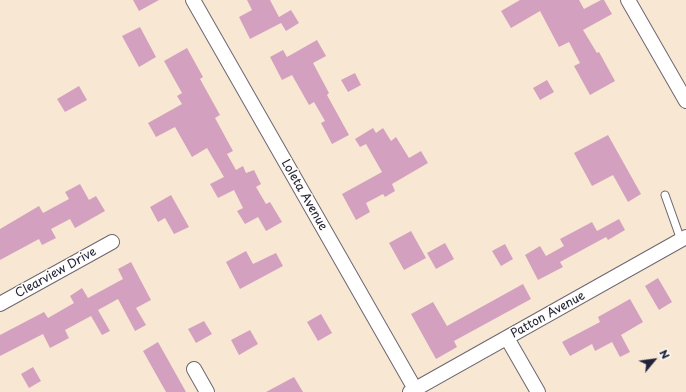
<!DOCTYPE html>
<style>
body{margin:0}
#map{position:relative;width:686px;height:392px;overflow:hidden;background:#f8e7d3;font-family:"Playpen Sans",sans-serif}
canvas{display:block}
.north{position:absolute;left:634px;top:340px;width:40px;height:40px;-webkit-text-stroke:3px #fdfcf7;paint-order:stroke;rotate:61deg;font-size:11px;font-weight:700;line-height:16px;text-align:center;color:#22223b}
.north::after{content:'';display:block;margin:auto;width:14px;height:18px;background:#22223b;clip-path:polygon(50% 0,100% 100%,50% 72%,0 100%)}
</style>
<div id="map">
<canvas width="686" height="392"></canvas>
<div class="north">N</div>
</div>
<script>
const context = document.querySelector('canvas').getContext('2d');
context.lineJoin = 'round';
function fillPath(path, color) {
  context.fillStyle = color;
  context.fill(path, 'evenodd');
}
function trace(path, color, width, dash) {
  context.strokeStyle = color;
  context.lineWidth = width;
  context.lineCap = dash ? 'butt' : 'round';
  context.setLineDash(dash || []);
  context.stroke(path);
}
function label(font, color, halo, rows, align = 'center') {
  context.font = font + ' "Playpen Sans",sans-serif';
  context.lineWidth = 3;
  context.setLineDash([]);
  context.textBaseline = 'middle';
  context.strokeStyle = halo;
  context.fillStyle = color;
  for (const [text, x, y, turn = 0] of rows) {
    context.save();
    context.translate(x, y);
    context.rotate((+turn || 0) * Math.PI / 180);
    context.textAlign = isNaN(turn) ? turn : align;
    if (halo) context.strokeText(text, 0, 0);
    context.fillText(text, 0, 0);
    context.restore();
  }
}
fillPath(new Path2D(`
 M 133,0 L 159,0 L 139,11 Z
 M 247,0 L 270,0 L 279,17 L 291,10 L 299,23 L 286,31 L 281,23 L 250,39 L 239,17 L 252,10 Z
 M 520,0 L 579,0 L 584,9 L 601,0 L 604,0 L 612,14 L 583,30 L 597,53 L 599,52 L 615,81 L 590,95 L 574,66 L 580,63 L 569,42 L 559,47 L 540,11 L 511,28 L 501,11 Z
 M 140,27 L 156,57 L 139,67 L 122,36 Z
 M 317,40 L 326,56 L 313,63 L 329,93 L 327,95 L 349,135 L 332,144 L 321,123 L 325,121 L 314,102 L 309,105 L 292,75 L 282,80 L 270,57 L 283,50 L 287,57 Z
 M 187,48 L 203,77 L 200,79 L 220,115 L 215,118 L 233,151 L 227,154 L 236,170 L 243,166 L 246,173 L 254,170 L 261,184 L 256,187 L 266,204 L 270,202 L 282,222 L 266,231 L 258,217 L 245,224 L 237,211 L 243,208 L 234,190 L 218,198 L 210,184 L 224,177 L 207,148 L 192,157 L 175,127 L 156,137 L 148,123 L 182,104 L 177,96 L 182,93 L 164,61 Z
 M 355,73 L 361,85 L 348,92 L 341,80 Z
 M 547,80 L 554,92 L 540,100 L 533,88 Z
 M 79,86 L 87,100 L 65,112 L 57,99 Z
 M 373,128 L 376,133 L 383,128 L 391,141 L 396,137 L 409,158 L 421,151 L 428,163 L 392,184 L 395,191 L 385,197 L 383,194 L 366,203 L 370,212 L 356,220 L 342,194 L 382,172 L 366,144 L 360,147 L 355,139 Z
 M 608,135 L 641,194 L 628,202 L 613,175 L 592,186 L 574,153 Z
 M 80,184 L 89,200 L 96,196 L 105,211 L 75,228 L 70,219 L 51,229 L 56,238 L 42,245 L 39,239 L 0,260 L 0,229 L 39,206 L 43,213 L 69,199 L 65,192 Z
 M 171,195 L 189,227 L 174,234 L 165,218 L 158,222 L 150,207 Z
 M 619,219 L 625,230 L 608,240 L 606,237 L 560,262 L 563,267 L 538,280 L 525,255 L 540,246 L 546,256 L 564,246 L 560,239 L 592,222 L 597,231 Z
 M 411,231 L 426,258 L 404,270 L 389,243 Z
 M 445,243 L 454,259 L 436,269 L 427,253 Z
 M 505,244 L 513,259 L 501,266 L 492,251 Z
 M 246,251 L 253,264 L 276,253 L 283,266 L 240,289 L 226,262 Z
 M 131,262 L 151,300 L 136,308 L 146,325 L 135,331 L 118,299 L 98,310 L 110,331 L 102,335 L 91,316 L 65,330 L 69,338 L 50,348 L 43,334 L 0,356 L 0,335 L 44,312 L 48,318 L 74,303 L 70,296 L 82,288 L 88,298 L 123,279 L 118,269 Z
 M 658,278 L 672,302 L 659,310 L 645,286 Z
 M 523,284 L 531,299 L 454,341 L 457,347 L 436,359 L 411,314 L 433,302 L 447,326 Z
 M 630,299 L 643,322 L 621,335 L 630,352 L 620,357 L 612,342 L 595,351 L 592,344 L 570,356 L 562,342 L 600,322 L 598,317 Z
 M 321,314 L 332,333 L 318,341 L 307,322 Z
 M 204,321 L 212,334 L 196,343 L 188,329 Z
 M 250,330 L 258,344 L 239,355 L 231,340 Z
 M 158,342 L 186,392 L 166,392 L 143,351 Z
 M 33,367 L 41,381 L 29,388 L 21,374 Z
 M 294,377 L 303,392 L 266,392 Z`), '#d3a1bf');
const service = new Path2D(`
 M 665,195 L 681,240`);
const minor = new Path2D(`
 M 193,0 L 415,389
 M 628,0 L 686,101
 M 0,304 L 112,242
 M 507,338 L 538,392
 M 194,369 L 207,392
 M 410,392 L 686,237`);
trace(service, '#6d6770', 9);
trace(minor, '#6d6770', 16);
trace(service, '#fff', 7);
trace(minor, '#fff', 14);
label('12px', '#22223b', '#fdfcf7', [
 ["Loleta Avenue",304,195,60],
 ["Clearview Drive",56,273,-29],
 ["Patton Avenue",548,315,-29]
]);
</script>
